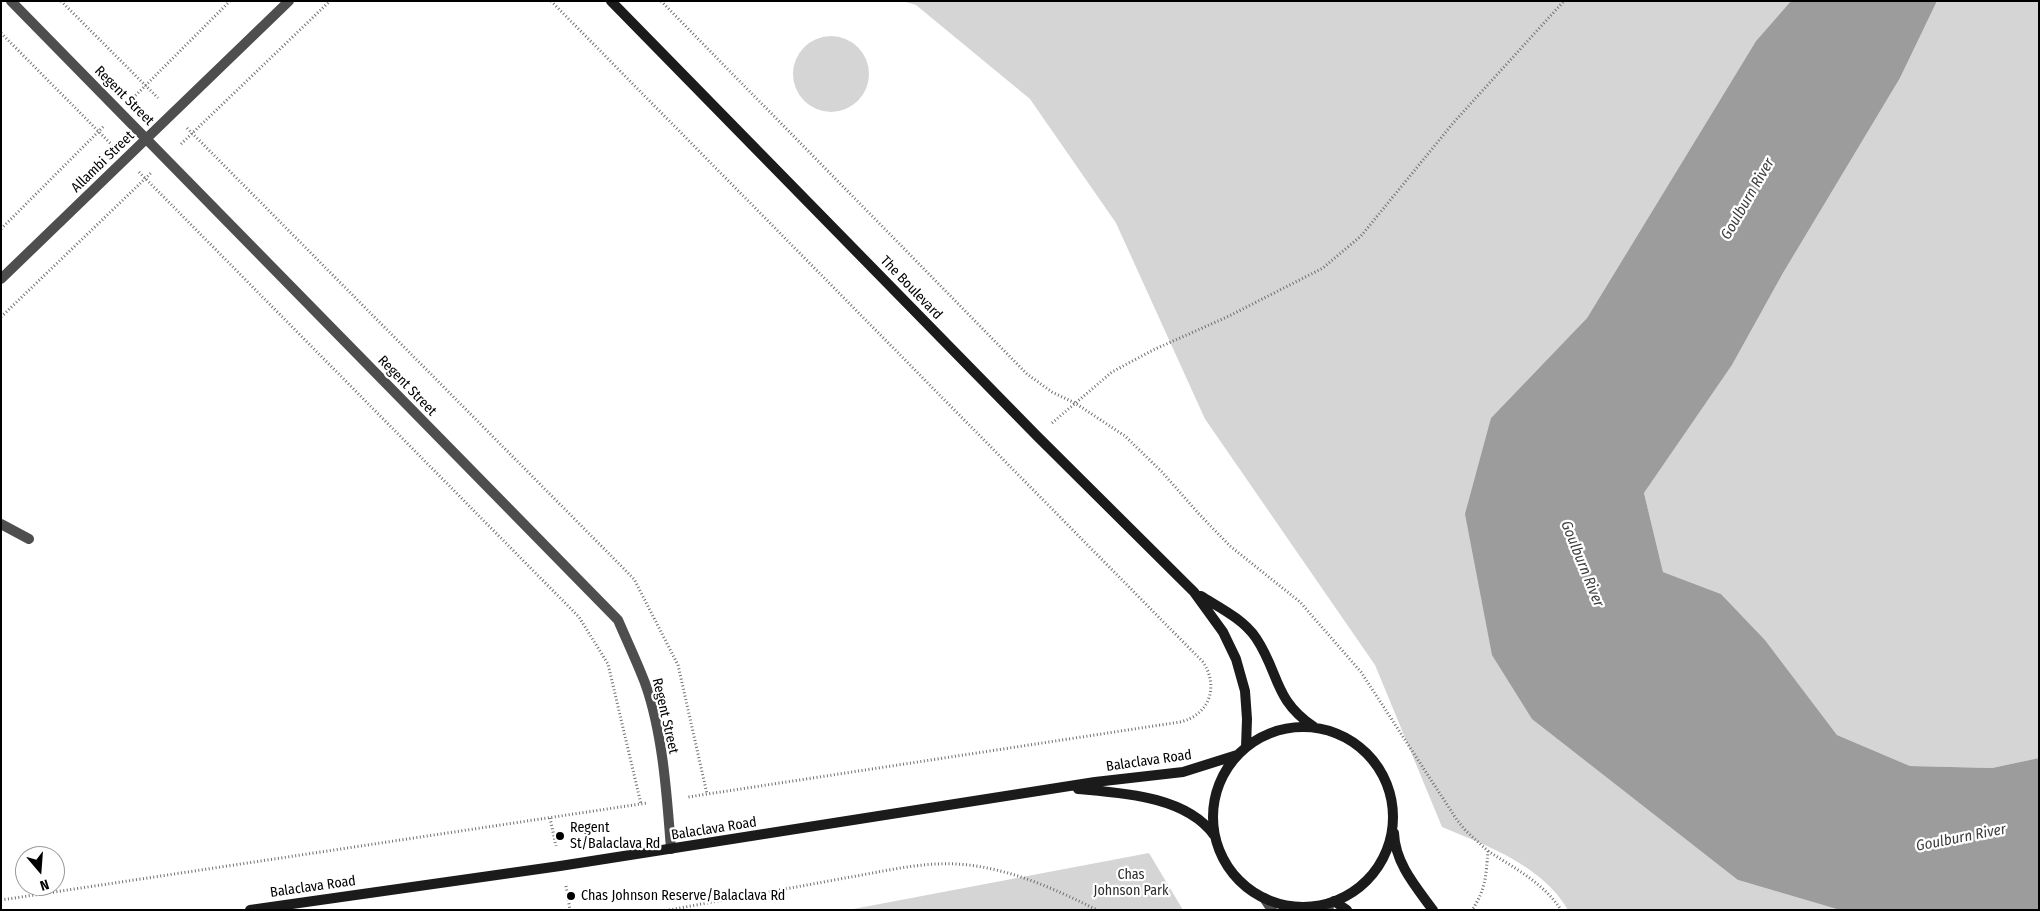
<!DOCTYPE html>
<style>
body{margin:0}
#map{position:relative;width:2040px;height:911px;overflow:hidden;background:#fff;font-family:"Fira Sans Condensed",sans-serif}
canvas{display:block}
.frame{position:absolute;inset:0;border:2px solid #000;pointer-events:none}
.north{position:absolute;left:15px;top:846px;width:50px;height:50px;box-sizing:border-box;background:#fff;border:1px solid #999;border-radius:50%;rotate:162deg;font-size:14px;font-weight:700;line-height:20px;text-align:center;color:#000}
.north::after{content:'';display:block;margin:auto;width:18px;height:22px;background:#000;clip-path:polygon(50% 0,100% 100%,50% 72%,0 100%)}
</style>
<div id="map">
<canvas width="2040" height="911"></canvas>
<div class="frame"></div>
<div class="north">N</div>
</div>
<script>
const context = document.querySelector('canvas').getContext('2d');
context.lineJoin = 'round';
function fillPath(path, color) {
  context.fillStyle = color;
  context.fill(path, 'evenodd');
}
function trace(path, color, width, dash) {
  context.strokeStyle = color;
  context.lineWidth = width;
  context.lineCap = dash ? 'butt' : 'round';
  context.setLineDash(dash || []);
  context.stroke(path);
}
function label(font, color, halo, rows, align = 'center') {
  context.font = font + ' "Fira Sans Condensed",sans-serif';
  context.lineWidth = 4.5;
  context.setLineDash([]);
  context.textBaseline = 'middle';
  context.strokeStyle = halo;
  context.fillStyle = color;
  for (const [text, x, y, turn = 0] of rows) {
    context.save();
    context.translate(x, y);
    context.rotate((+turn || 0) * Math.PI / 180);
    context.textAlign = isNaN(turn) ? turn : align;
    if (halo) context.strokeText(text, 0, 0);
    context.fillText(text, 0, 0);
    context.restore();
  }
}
fillPath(new Path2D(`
 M 902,1 L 1791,1 L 1756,41 L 1587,318 L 1491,418 L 1738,880 L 1840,910 L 1568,910 C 1542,865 1487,846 1442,827 L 1375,665 L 1205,419 L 1116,223 L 1030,99 L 916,5 Z
 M 1937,1 L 2039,1 L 2039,758 L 1992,768 L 1910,766 L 1837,735 L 1765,640 L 1721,594 L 1663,572 L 1644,493 L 1732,365 L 1783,273 L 1900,78 Z
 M793 74a38 38 0 1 1 76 0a38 38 0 1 1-76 0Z
 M 1149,853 L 1183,910 L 848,910 Z`), '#d5d5d5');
fillPath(new Path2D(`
 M 1791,1 L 1937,1 L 1900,78 L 1783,273 L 1732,365 L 1644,493 L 1663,572 L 1721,594 L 1765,640 L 1837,735 L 1910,766 L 1992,768 L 2039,758 L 2039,910 L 1840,910 L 1738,880 L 1532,719 L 1492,655 L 1465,514 L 1491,418 L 1587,318 L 1756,41 Z`), '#9c9c9c');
trace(new Path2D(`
 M 61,1 L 158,98
 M 551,1 L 1203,662 C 1219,686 1210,715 1180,722 L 688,797
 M 661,1 L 1027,374 L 1052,392 L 1075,403 L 1125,436 L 1162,472 L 1199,514 L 1230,546 L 1300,602 L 1361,672 L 1457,820 L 1466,831 L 1488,851 C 1486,875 1486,889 1472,910
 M 1,33 L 112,145
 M 133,98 L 230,1
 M 187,128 L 634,579 L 678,665 L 707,794
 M 181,144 L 330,1
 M 139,172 L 579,617 L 608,664 L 641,804
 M 1,229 L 105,125
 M 1,317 L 151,173
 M 1052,423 L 1112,372 L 1153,350 L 1227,317 L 1323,268 L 1361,236 L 1454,122 L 1564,1
 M 550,818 L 556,846
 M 1488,851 C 1514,868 1544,883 1561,910
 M 566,886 L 570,910
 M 1,900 L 647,803
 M 669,910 C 728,899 786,889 845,878 C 881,872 920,862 957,864 C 1007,867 1053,888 1097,910`), '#707070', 3, [1, 2.5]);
trace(new Path2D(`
 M 11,1 L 618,620 C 627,641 637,662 645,683 C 663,733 667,797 671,849
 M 1,279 L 289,1
 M 1,524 L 29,539
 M 1264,898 L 1272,910
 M 1328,910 L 1330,903`), '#4e4e4e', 10);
trace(new Path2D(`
 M 611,1 L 1037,436 L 1194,592 L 1223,632 L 1236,659 L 1245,691 L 1247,719 L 1246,747
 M 1201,596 C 1220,608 1243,619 1256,638 C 1280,674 1273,699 1314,727
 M1213 817a90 90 0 1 1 180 0a90 90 0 1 1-180 0Z
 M 1078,789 C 1122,793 1186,796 1214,835
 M 1394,833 C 1395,863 1416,887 1433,910
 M 1334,901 L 1347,910
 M 250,910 L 560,866 L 1095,782 L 1183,772 L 1237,755`), '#1b1b1b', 10);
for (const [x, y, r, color] of [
 [560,836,5,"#000"],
 [571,896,5,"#000"]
]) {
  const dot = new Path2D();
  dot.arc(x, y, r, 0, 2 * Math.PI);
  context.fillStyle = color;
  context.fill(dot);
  trace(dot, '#fff', 2);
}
label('14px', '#000', '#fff', [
 ["Regent Street",124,96,45],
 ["Allambi Street",103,162,-44],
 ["The Boulevard",911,288,46],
 ["Regent Street",407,386,46],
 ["Regent Street",665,716,77],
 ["Balaclava Road",1149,761,-8],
 ["Balaclava Road",714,829,-9],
 ["Balaclava Road",313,887,-8]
]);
label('14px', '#000', '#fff', [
 ["Regent",570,828],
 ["St/Balaclava Rd",570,844],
 ["Chas Johnson Reserve/Balaclava Rd",581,896]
], 'left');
label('14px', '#2c2c2c', '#fff', [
 ["Chas",1131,875],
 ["Johnson Park",1131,891]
]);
label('italic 15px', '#3d3d3d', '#fff', [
 ["Goulburn River",1748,199,-60],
 ["Goulburn River",1582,564,68],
 ["Goulburn River",1961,838,-11]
]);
</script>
